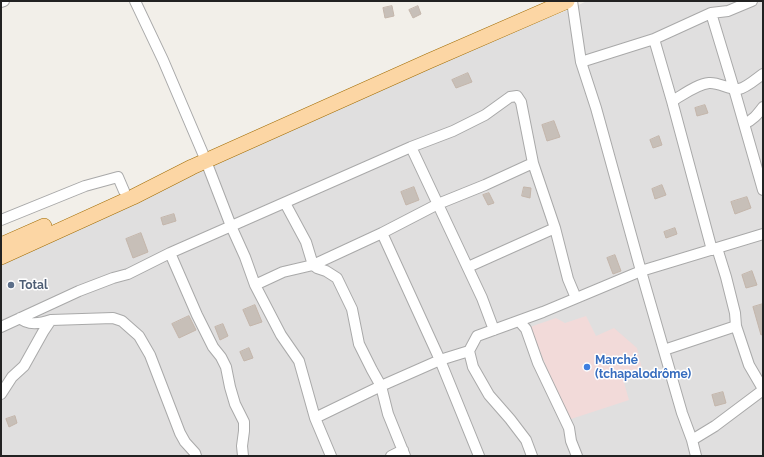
<!DOCTYPE html>
<meta charset="utf-8">
<style>
body{margin:0}
#map{position:relative;width:764px;height:457px;overflow:hidden;background:#f2efe9;font-family:Raleway,sans-serif}
canvas{display:block}
.frame{position:absolute;inset:0;border:2px solid #222;pointer-events:none}
</style>
<div id="map">
<canvas width="764" height="457"></canvas>
<div class="frame"></div>
</div>
<script>
const ctx = document.querySelector('canvas').getContext('2d');
ctx.lineJoin = 'round';
function fill(path, color) {
  ctx.fillStyle = color;
  ctx.fill(path, 'evenodd');
}
function stroke(path, color, width, dash) {
  ctx.strokeStyle = color;
  ctx.lineWidth = width;
  ctx.lineCap = dash ? 'butt' : 'round';
  ctx.setLineDash(dash || []);
  ctx.stroke(path);
}
function drawText(font, color, halo, rows, align = 'center') {
  ctx.font = font + ' Raleway,sans-serif';
  ctx.lineWidth = 3;
  ctx.setLineDash([]);
  ctx.textBaseline = 'middle';
  ctx.strokeStyle = halo;
  ctx.fillStyle = color;
  for (const [text, x, y, turn = 0] of rows) {
    ctx.save();
    ctx.translate(x, y);
    ctx.rotate((+turn || 0) * Math.PI / 180);
    ctx.textAlign = isNaN(turn) ? turn : align;
    if (halo) ctx.strokeText(text, 0, 0);
    ctx.fillText(text, 0, 0);
    ctx.restore();
  }
}
fill(new Path2D(`
 M587 1H763V456H1V264L188 174 431 64 563 12Z`), '#e0dfdf');
fill(new Path2D(`
 M586 316 596 336 614 328 637 348 643 373 623 379 629 400 568 420 530 327 556 318 565 323Z`), '#f2dad9');
const building = new Path2D(`
 M392 6 394 16 385 18 383 8Z
 M418 6 421 14 413 18 409 10Z
 M468 73 472 82 456 88 452 80Z
 M705 105 708 113 697 116 695 108Z
 M554 121 560 137 547 141 542 125Z
 M659 136 662 145 653 148 650 140Z
 M662 185 666 195 655 199 652 189Z
 M414 187 419 200 406 205 401 192Z
 M524 187 531 188 530 198 522 196Z
 M489 193 494 203 488 205 483 195Z
 M747 197 751 208 735 214 731 202Z
 M174 214 176 221 163 225 161 218Z
 M675 228 677 234 666 238 664 232Z
 M141 233 148 252 133 258 126 239Z
 M615 255 621 271 613 274 607 258Z
 M752 271 757 285 746 288 742 275Z
 M763 304V334L761 335 753 307Z
 M255 305 262 322 250 326 243 310Z
 M189 316 196 330 179 338 172 324Z
 M223 324 228 336 220 340 215 327Z
 M249 348 253 358 244 361 240 352Z
 M723 392 726 403 715 406 712 395Z
 M15 416 17 423 9 427 6 419Z`);
fill(building, '#c7bfb8');
stroke(building, '#c4b6ab', 1);
const minor = new Path2D(`
 M135 1 163 60 204 156 231 226 245 257 255 285 281 335 299 361 315 418 331 456
 M572 1 581 62 596 108 641 271 682 413 692 440 696 456
 M1 2 4 1
 M711 13 734 89 763 190
 M654 39 672 101 712 250
 M581 62 654 39 711 13 728 11 752 1
 M672 101C683 95 697 84 709 83 719 82 729 90 739 89 746 88 757 78 763 74
 M744 124C753 120 757 115 763 107
 M411 147 482 298 494 330
 M285 203 306 242 313 265 317 268 326 271 337 278 352 309 359 344 372 370 381 386 388 414 405 456
 M1 220 85 186 118 177 124 191
 M382 233 440 360 479 456
 M717 248 726 277 735 313 736 326 749 365 763 389
 M170 253 197 315 213 347 221 357 226 367 230 387 235 404 244 422V431L242 446 243 456
 M468 267 555 228
 M255 285 283 272 313 265 382 233 438 204 485 185 533 163
 M20 318C28 326 42 323 51 320L113 318 122 321 139 336 150 355 180 433 185 442 195 453 196 456
 M519 321 526 329 538 363 569 428 571 441 577 456
 M1 327 79 291 113 278 128 274 170 253 411 147 453 131 485 115 510 97 517 96 521 102 533 163 555 228 568 279 576 298
 M664 350 736 326
 M469 351 473 367 489 395 510 419 526 440 532 456
 M1 394 12 377 24 366 43 332 51 320
 M315 418 381 386 440 360 469 351 477 336 543 312 641 271 763 234
 M692 440 715 426 763 390
 M391 456 403 450`);
const primary = new Path2D(`
 M1 245 44 226
 M1 257 133 197 192 167 429 61 567 1`);
stroke(minor, '#a9a9a9', 12);
stroke(primary, '#a06b00', 16);
stroke(minor, '#fff', 10);
stroke(primary, '#fcd6a4', 15);
for (const [x, y, r, color] of [
 [11,285,4,"#5c6f8a"],
 [587,367,4,"#3f7fe0"]
]) {
  const dot = new Path2D();
  dot.arc(x, y, r, 0, 2 * Math.PI);
  ctx.fillStyle = color;
  ctx.fill(dot);
  stroke(dot, '#fff', 1.5);
}
drawText('bold 12px', '#4e5e75', '#fff', [
 ["Total",19,285]
], 'left');
drawText('bold 12px', '#366cbe', '#fff', [
 ["Marché",595,360],
 ["(tchapalodrôme)",595,374]
], 'left');
</script>
